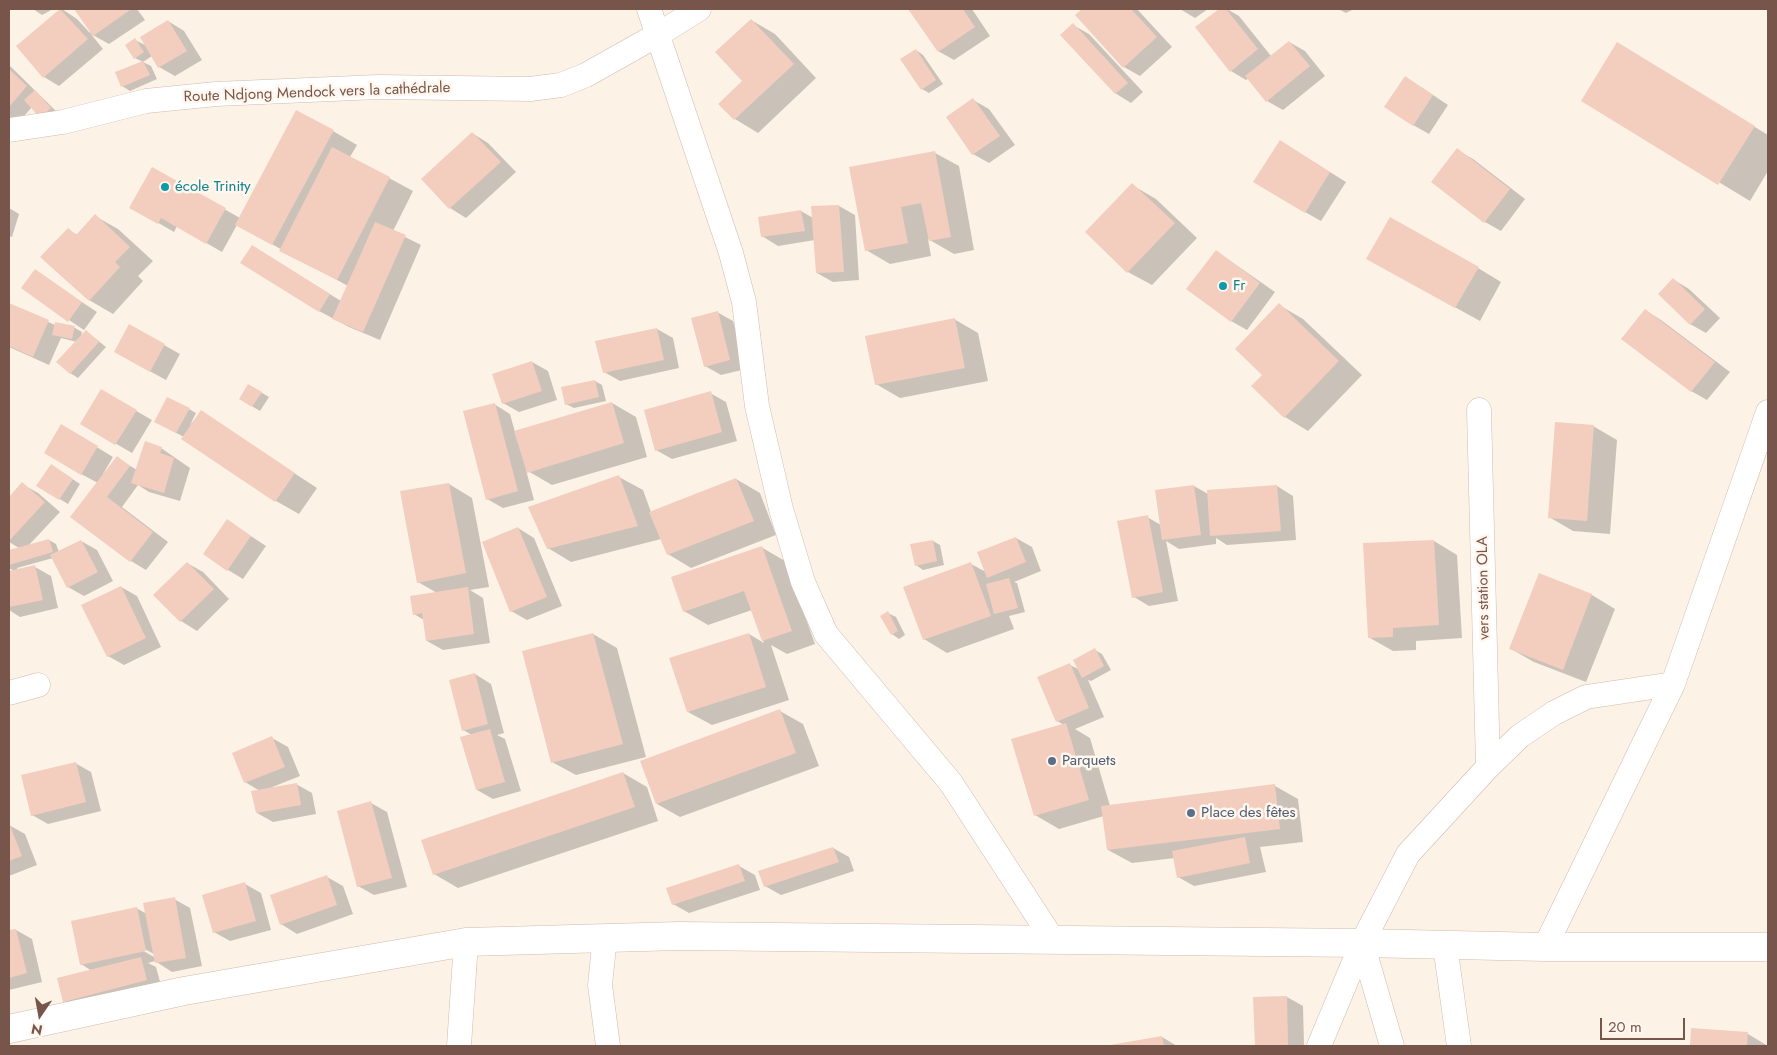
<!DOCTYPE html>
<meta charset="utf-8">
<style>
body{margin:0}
#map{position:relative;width:1777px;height:1055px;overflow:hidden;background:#fdf2e6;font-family:Jost,sans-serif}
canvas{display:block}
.frame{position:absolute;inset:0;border:10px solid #77554a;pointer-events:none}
.north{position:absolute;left:15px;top:990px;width:50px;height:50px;-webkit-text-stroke:4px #fff6ed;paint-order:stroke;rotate:192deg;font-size:14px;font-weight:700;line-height:20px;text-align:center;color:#77554a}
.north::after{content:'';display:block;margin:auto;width:18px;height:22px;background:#77554a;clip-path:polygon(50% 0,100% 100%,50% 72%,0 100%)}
.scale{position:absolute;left:1600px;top:1018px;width:85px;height:22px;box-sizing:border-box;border:2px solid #77554a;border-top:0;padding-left:6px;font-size:15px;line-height:18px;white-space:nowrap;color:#77554a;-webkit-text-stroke:4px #fff6ed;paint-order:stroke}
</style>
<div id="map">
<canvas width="1777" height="1055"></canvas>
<div class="frame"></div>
<div class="north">N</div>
<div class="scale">20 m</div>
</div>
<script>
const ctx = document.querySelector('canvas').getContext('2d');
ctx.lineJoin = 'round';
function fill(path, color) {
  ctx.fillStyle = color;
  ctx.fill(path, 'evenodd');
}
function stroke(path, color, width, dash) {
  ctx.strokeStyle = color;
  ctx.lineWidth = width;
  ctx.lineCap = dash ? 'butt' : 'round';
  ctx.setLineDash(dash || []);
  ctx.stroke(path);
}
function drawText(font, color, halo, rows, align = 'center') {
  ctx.font = font + ' Jost,sans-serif';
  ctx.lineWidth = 5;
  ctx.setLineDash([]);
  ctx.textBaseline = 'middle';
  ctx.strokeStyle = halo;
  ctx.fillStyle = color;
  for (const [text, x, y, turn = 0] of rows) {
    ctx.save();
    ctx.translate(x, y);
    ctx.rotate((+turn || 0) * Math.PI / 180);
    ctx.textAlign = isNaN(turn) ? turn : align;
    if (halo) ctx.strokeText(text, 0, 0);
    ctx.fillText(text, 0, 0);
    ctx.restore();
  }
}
fill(new Path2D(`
 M33 9H53L42 15Z
 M62 9 77 19 90 33 91 32 76 9H137L145 20 109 44 91 34 103 49 59 86 44 77 18 47Z
 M909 9H972L990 36 954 60 938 51Z
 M1084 9H1137L1172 47 1140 76 1124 67 1076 15Z
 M1180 9H1208L1195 18Z
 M1221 9H1227L1239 16 1271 56 1289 42 1305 51 1325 76 1283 110 1267 101 1249 78 1246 80 1231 71 1196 27Z
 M1338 9H1354L1346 13Z
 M751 20 775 34 816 78 758 133 735 119 744 81Z
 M168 21 184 31 202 60 175 76 159 67 152 56 143 62 151 66 157 79 130 91 122 86 143 62 135 58V40L147 46Z
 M1073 25 1089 34 1143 92 1131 103 1115 93Z
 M916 50 923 55 943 84 929 93 922 89Z
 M1648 62 1768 135V171L1750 201 1583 100Z
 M9 65 58 113 48 121 32 107 12 130 9 128Z
 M1421 87 1448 105 1429 134 1413 125Z
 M973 100 989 109 1015 145 989 163 973 154Z
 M333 131 357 145 350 157 413 191 393 231 421 245 380 340 349 327 319 311 268 256 341 301 348 286 237 225 222 252 177 226 174 232 131 207 153 169 240 218Z
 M472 133 488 143 516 172 466 218 450 208 422 179Z
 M1457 150 1473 159 1525 199 1501 231 1485 222Z
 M1296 151 1346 182 1321 221 1305 212Z
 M935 153 959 166 974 250 954 254 928 239 931 256 890 264 866 250Z
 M1132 185 1156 199 1197 238 1152 285 1128 272Z
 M839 206 855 215 859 280 833 282 817 273 815 240 778 246 762 236 759 218 801 211 813 218Z
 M9 208 19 214 12 237 9 236Z
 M95 216 118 229 153 261 138 276 143 281 113 314 89 300 68 229 77 235Z
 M1216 251 1275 292 1247 330 1231 321Z
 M1478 268 1501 282 1480 321 1391 272Z
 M35 271 97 312 84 330 69 320Z
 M1674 280 1689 289 1720 318 1706 333 1690 324Z
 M9 304 55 325 75 328 82 332 81 336 86 331 106 347 78 378 70 373 77 342 61 338 49 365 9 347Z
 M1279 305 1303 319 1362 375 1308 431 1285 417 1263 375Z
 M1645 310 1661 320 1730 372 1707 400 1691 391Z
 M717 312 733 321 746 369 721 375 705 366Z
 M954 319 978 333 988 381 900 398 876 384Z
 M130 326 180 354 166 380 131 361Z
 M657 329 673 338 679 368 620 381 604 372Z
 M532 362 548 371 557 400 519 412 503 403Z
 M595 381 602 385 606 401 574 408 566 404Z
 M249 385 269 397 260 411 240 399Z
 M710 393 726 402 737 441 672 459 656 450Z
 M117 400 152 420 132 453 82 424Z
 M612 403 636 417 647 457 552 485 526 470 534 500 503 508 487 499 494 404 510 414 515 432Z
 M189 409 196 413 190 425 201 412 317 488 299 514 276 501 184 437 163 426Z
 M1593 426 1617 440 1610 534 1573 531 1549 517Z
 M77 435 113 457 103 474 104 475 117 458 137 470 161 448 190 468 180 501 149 492 138 485 122 507 168 542 146 570 131 561 72 517 98 483 81 474Z
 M59 470 80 484 68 504 38 486Z
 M619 477 643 490 651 512 736 479 760 493 776 535 691 568 668 554 661 539 571 562 548 548Z
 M22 484 38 493 60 512 28 546 49 540 56 544 59 552 81 541 97 550 113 581 84 596 68 587 53 558 17 568 18 570 35 567 51 576 58 608 20 617 9 610V572L14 571 9 568V551L19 548 9 542V498Z
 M449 484 472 498 489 587 470 590 483 598 490 643 443 650 427 641 424 620 414 614 437 593 418 582Z
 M1194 486 1208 494 1277 486 1293 496 1296 540 1227 545 1216 538V544L1179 549 1166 541 1178 601 1149 606 1134 597 1147 517 1161 525Z
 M228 521 266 546 243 579 228 570Z
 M518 528 534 538 562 606 527 620 511 611Z
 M1016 538 1032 547 1041 571 1014 582 1017 583 1025 612 1009 616 1014 629 947 653 924 639 971 564 986 572Z
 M933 541 940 545 944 565 923 570 916 565Z
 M1434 541 1457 555 1462 638 1416 641V650L1393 651 1370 638Z
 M761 547 785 561 815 644 787 654 771 645 789 700 712 725 688 712 749 634 764 643 752 610 708 625 684 611Z
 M187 563 203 572 229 599 197 631 181 621 155 595Z
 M1540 575 1592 595 1615 609 1586 682 1534 662 1511 649Z
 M121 587 137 596 161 647 124 665 108 656Z
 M888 613 896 617 905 635 899 639 892 634Z
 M593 634 617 648 646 757 576 775 552 762Z
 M1095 650 1102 654 1111 670 1091 681 1088 680 1104 717 1075 729 1090 738 1110 806 1275 786 1298 799 1303 842 1260 847 1266 872 1194 886 1178 877 1175 858 1132 863 1108 850 1104 816 1059 829 1035 815 1064 725 1057 721 1070 665 1080 670Z
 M475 674 491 684 504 733 497 735 505 739 521 791 493 799 477 790 472 735 463 730Z
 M780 711 803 724 819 766 680 817 657 804Z
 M272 738 288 747 300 776 270 788 296 784 312 793 316 814 273 822 257 813 260 791 245 782Z
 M75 763 91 772 101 811 48 824 32 815Z
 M623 773 647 787 658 821 458 888 434 874Z
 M371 803 387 812 407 887 374 895 358 886Z
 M9 825 25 834 37 865 9 876Z
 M833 848 849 857 854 871 781 895 765 886Z
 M739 866 755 875 760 890 689 913 673 904Z
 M327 877 343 886 353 914 297 934 281 924Z
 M245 884 261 893 271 930 230 941 214 932Z
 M174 899 190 908 202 966 172 972 155 961 148 963 156 967 162 989 80 1010 64 1001 92 971 81 964 136 908 147 914ZM141 947 154 954V957L140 949Z
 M16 930 32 939 42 982 9 990V932Z
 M1287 997 1303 1006 1304 1046H1256L1255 998Z
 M1692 1030 1748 1034 1768 1046H1691Z
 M1162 1037 1177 1046H1111Z`), '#0003');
fill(new Path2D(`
 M60 9 88 39 43 78 16 46Z
 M74 9H129L130 10 93 36Z
 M908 9H963L975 27 938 52Z
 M1082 9H1131L1157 37 1123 68 1075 15Z
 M1219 9H1226L1258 49 1230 72 1195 27Z
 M751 19 794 64 734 120 718 104 742 81 715 52Z
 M168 20 187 51 158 68 140 37Z
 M1073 23 1128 83 1115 94 1060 35Z
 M135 38 144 52 134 59 125 45Z
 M1289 41 1310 66 1266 102 1245 76Z
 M1617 42 1755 126 1718 185 1581 101Z
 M916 49 936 80 921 90 900 59Z
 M143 61 150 75 121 87 115 72Z
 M9 69 27 86 9 107Z
 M1405 76 1433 95 1413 126 1384 107Z
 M35 90 51 108 40 118 24 100Z
 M973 98 1000 136 972 155 946 117Z
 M296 110 334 130 272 245 235 225Z
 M472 132 501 162 449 209 421 179Z
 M1280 140 1330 172 1305 213 1253 182Z
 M332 147 390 177 337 280 279 251Z
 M1457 148 1510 189 1484 223 1431 182Z
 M935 151 951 237 929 241 921 203 901 207 908 243 865 251 849 167Z
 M152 167 226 208 206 244 161 218 158 224 129 208Z
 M1132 183 1175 223 1127 273 1085 232Z
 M839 205 844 272 816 273 811 206Z
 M801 210 805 231 761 237 758 217Z
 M95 214 130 247 115 262 120 267 89 301 40 257 68 228 76 235Z
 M1390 217 1479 267 1455 308 1366 259Z
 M375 222 406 235 363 332 332 319Z
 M252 245 330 294 319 312 240 263Z
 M1216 250 1260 283 1231 322 1186 289Z
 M35 269 82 302 68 322 21 288Z
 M1673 278 1705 309 1690 325 1658 294Z
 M9 303 49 320 33 357 9 346Z
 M1279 303 1339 361 1284 418 1251 386 1262 375 1235 349Z
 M1645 309 1715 362 1691 392 1621 339Z
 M718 311 730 360 704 367 691 318Z
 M955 318 965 368 875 385 865 336Z
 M55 322 75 326 72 339 52 335Z
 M129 324 165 344 150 372 114 352Z
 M657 328 664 360 603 373 595 341Z
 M86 330 99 342 70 374 56 362Z
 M532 361 542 391 502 404 492 374Z
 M595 380 599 397 565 405 561 387Z
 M248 384 262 392 252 407 239 399Z
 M101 389 137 410 115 445 80 424Z
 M711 391 722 432 655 451 644 410Z
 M167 397 190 408 176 433 154 422Z
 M612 402 624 443 527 473 514 431Z
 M495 403 518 491 486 500 463 411Z
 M201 410 295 473 275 502 181 439Z
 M1555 422 1594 425 1587 521 1548 518Z
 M61 424 98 446 81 475 44 453Z
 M145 441 162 447 160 453 174 458 164 493 131 483Z
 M117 456 130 466 107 497 153 532 130 562 70 517Z
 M51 464 73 479 59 500 36 486Z
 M619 475 638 526 547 549 528 507Z
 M736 478 754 521 667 555 649 512Z
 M22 482 45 502 9 541V497Z
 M449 483 466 573 417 583 400 491Z
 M1194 485 1201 535 1162 540 1155 490Z
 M1277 485 1281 531 1210 536 1207 490Z
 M1148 515 1163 592 1132 598 1117 521Z
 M227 519 251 536 227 571 203 554Z
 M518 527 547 597 510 612 482 542Z
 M1016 537 1026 562 987 578 977 552Z
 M49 539 53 552 9 565V550Z
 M81 540 98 572 67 588 50 555Z
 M933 540 937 561 915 566 910 544Z
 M1434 540 1439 625 1393 628V637L1368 638 1363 543Z
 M762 546 792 631 762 641 744 591 683 612 671 577Z
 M187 562 214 589 180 622 153 595Z
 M971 562 991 616 923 640 903 587Z
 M35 565 43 600 9 607V571Z
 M1539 573 1592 594 1563 670 1509 649Z
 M1009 578 1018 608 994 614 986 584Z
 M121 586 146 638 107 657 81 605Z
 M468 587 474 634 426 641 422 613 413 615 410 596Z
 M888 611 898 631 891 635 880 616Z
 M593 633 623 744 551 763 522 651Z
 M749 633 766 687 687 712 669 658Z
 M1095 648 1104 666 1082 678 1073 660Z
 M1070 663 1089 708 1056 722 1037 677Z
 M475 673 488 724 462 731 449 680Z
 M780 709 796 753 656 804 640 761Z
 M1066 723 1089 800 1034 816 1011 739Z
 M490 729 505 782 476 790 460 737Z
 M272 736 285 767 244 783 232 753Z
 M76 762 86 802 31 816 21 775Z
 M623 772 635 807 433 875 421 840Z
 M297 783 301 805 256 813 251 791Z
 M1275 784 1280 829 1107 850 1101 806Z
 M371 801 392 878 357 887 337 811Z
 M9 823 22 856 9 861Z
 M1245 837 1250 863 1177 878 1172 851Z
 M833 847 839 862 764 887 758 871Z
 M739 864 745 881 672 905 666 888Z
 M327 875 337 905 280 925 270 895Z
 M245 882 256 921 213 933 202 895Z
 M175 897 186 958 155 963 143 903Z
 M137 907 146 951 80 965 71 921Z
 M16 929 27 973 9 978V930Z
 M141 957 147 980 63 1002 57 978Z
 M1287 996 1288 1046H1255L1253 997Z
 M1691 1028 1748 1032 1747 1046H1690Z
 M1162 1036 1164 1046H1110V1045Z`), '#f3cdbd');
const minor = new Path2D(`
 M649 9 731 253 744 302 757 406 781 509 803 582 826 634 951 783 1053 940
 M9 130 63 122 146 101 216 94 378 87 530 89 561 85 586 75 659 34 699 9
 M1479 410 1488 767
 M9 693 38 685
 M605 937 600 985 608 1046
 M1362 943 1392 1046
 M1445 945 1459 1046
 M1545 947 1673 684 1768 412
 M459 1046 466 942
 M1319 1046 1362 943 1408 854 1488 767 1520 736 1554 713 1586 697 1673 684`);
const tertiary = new Path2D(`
 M9 1029 184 991 466 942 679 936 1362 943 1545 947H1768`);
stroke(minor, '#d1baae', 25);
stroke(tertiary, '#d1baae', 29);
stroke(minor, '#fff', 24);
stroke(tertiary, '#fff', 28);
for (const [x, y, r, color] of [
 [165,187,5,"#0f9aa8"],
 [1223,286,5,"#0f9aa8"],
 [1052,761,5,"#5c6f8a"],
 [1191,813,5,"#5c6f8a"]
]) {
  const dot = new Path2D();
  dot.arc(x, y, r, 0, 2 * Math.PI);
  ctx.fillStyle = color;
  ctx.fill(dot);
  stroke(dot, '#fff6ed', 2);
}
drawText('15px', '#77554a', '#fff6ed', [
 ["Route Ndjong Mendock vers la cathédrale",317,93,-2],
 ["vers station OLA",1484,588,-91]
]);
drawText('15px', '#0d838f', '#fff6ed', [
 ["école Trinity",175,187],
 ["Fr",1233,286]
], 'left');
drawText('15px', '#4e5e75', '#fff6ed', [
 ["Parquets",1062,761],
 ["Place des fêtes",1201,813]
], 'left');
</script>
